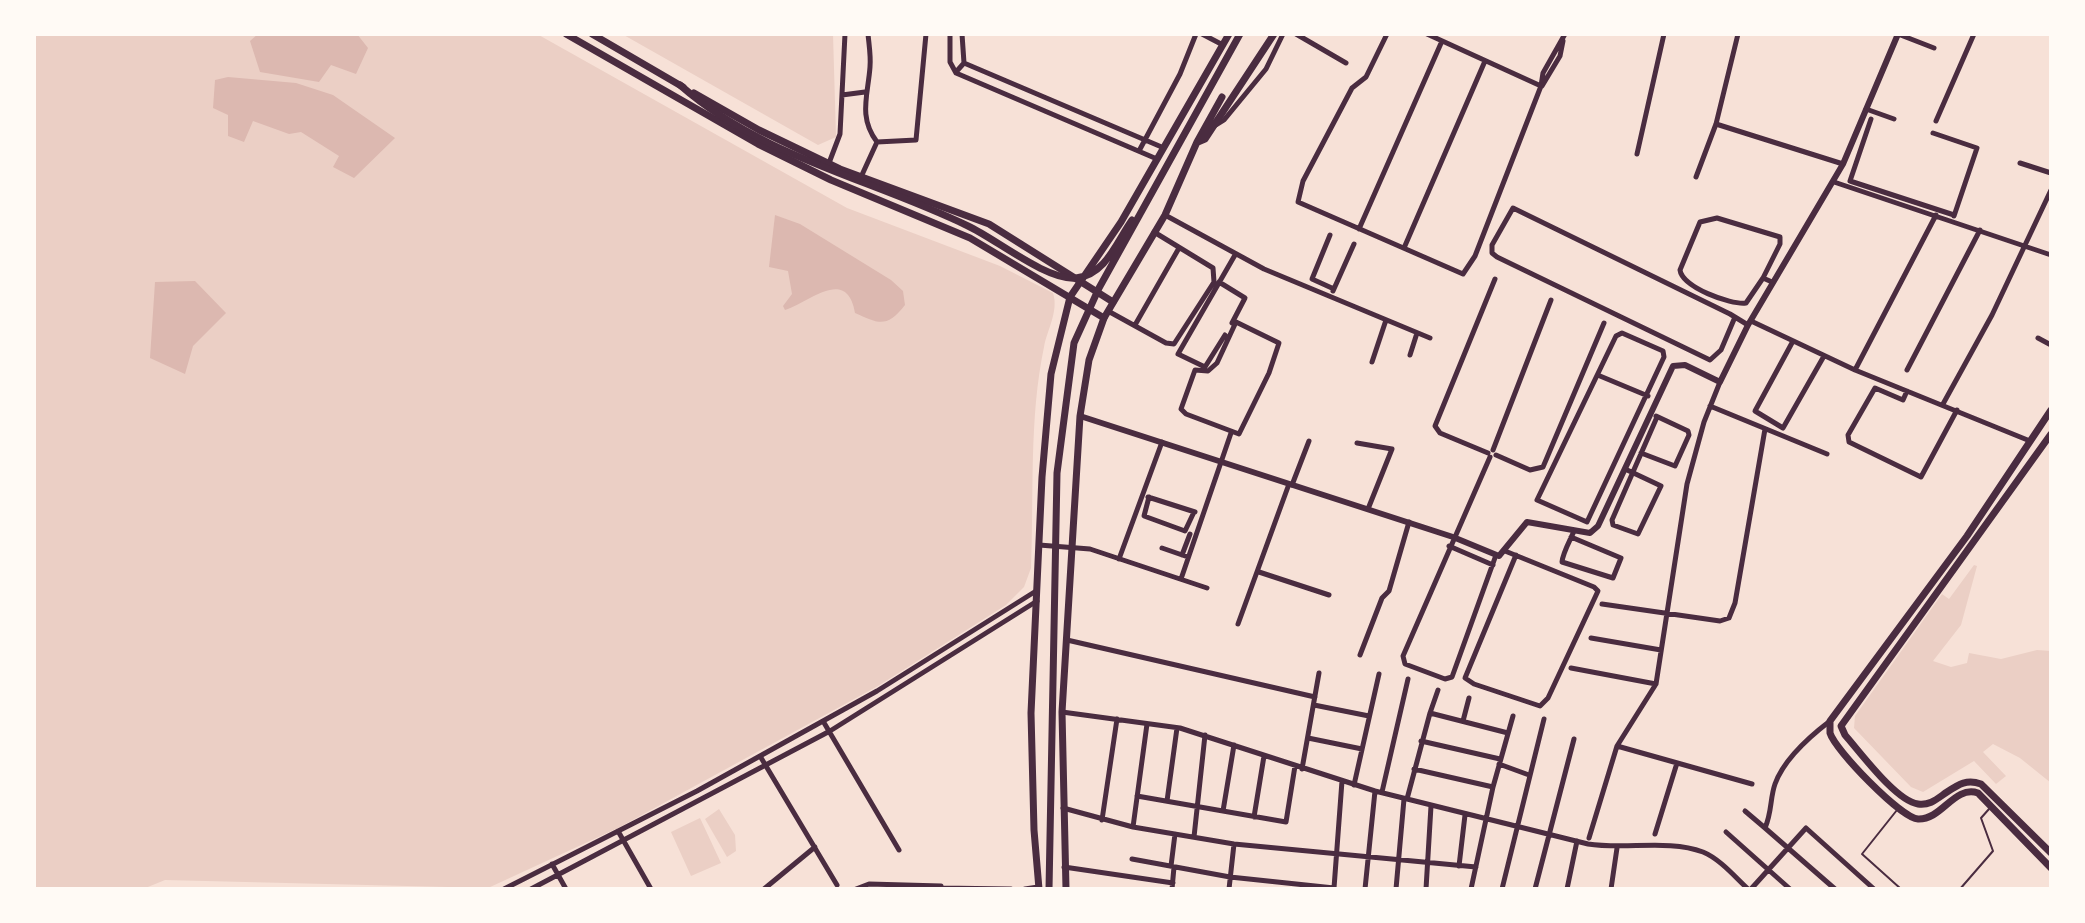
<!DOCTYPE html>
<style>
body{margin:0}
#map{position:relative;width:2085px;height:923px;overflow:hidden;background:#f7e1d7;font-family:Inter,sans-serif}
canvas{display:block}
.frame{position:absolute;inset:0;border:36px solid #fffaf5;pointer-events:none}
</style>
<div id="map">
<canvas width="2085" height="923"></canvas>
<div class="frame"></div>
</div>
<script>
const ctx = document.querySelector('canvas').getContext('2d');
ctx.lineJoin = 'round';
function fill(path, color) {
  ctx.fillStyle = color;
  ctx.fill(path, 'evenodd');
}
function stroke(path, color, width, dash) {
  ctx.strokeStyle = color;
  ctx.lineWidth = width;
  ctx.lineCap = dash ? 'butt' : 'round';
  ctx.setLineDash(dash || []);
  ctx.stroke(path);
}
fill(new Path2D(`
 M34 34H537L847 208 1000 266 1053 293C1059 311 1047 330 1044 347 1029 418 1034 495 1031 568L1024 587 1006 605 878 686 618 828 488 888 165 880 143 889H34Z
 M622 34H833L836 137 818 145Z
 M1974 565 1977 566 1961 625 1933 661 1951 667 1967 663 1969 653 2001 659 2037 650 2051 651V783L2020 758 1993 744 1983 752 2006 776 1996 784 1974 761 1923 792 1911 787 1854 728 1855 716 1942 594 1949 599Z
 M719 809 735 835 736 851 727 857 705 819Z
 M700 818 721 863 691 876 671 832Z`), '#ebcfc5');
fill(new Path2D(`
 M258 34H357L368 48 356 74 331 65 319 82 260 72 250 41Z
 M228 77 296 83 333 95 395 138 354 178 333 167 339 156 301 132 289 134 253 121 244 142 228 136V115L213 108 215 80Z
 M775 215 800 224 891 280 903 291 905 305C887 328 879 324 855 313 847 266 810 302 785 310L783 306 792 294 788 271 769 267Z
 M195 281 226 313 193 346 185 374 150 358 155 282Z`), '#dcb8b0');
stroke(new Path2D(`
 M1897 810 1862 854 1901 889
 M1960 889 1993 851 1981 818 1989 809`), '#4a2c40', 2);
stroke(new Path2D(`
 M868 34C869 45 871 56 870 67 868 95 858 117 877 142
 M950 34V62L956 73 1157 159
 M1202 34 1223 45
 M1296 34 1346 63
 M1387 34 1366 77 1352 88 1303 181 1298 202 1463 274 1475 256 1541 86 1543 73 1565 34
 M1427 34 1541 86
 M1898 34 1934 48
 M964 63 1164 148
 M956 72 964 63 962 34
 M1542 86 1560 56 1563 41
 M842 95 865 92
 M1866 109 1894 119
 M1871 119 1850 181 1954 215
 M1936 121 1974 34
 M1716 124 1843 164
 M1216 125 1224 120 1266 69 1283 34
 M1933 133 1977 148 1954 216
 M877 142 916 140 926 34
 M1139 151 1180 74 1196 34
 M1637 154 1664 34
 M829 163 840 134 845 34
 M2020 163 2051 173
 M861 177 877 142
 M1696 177 1716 124 1738 34
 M1834 182 2051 255
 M1165 215 1264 269 1430 338
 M1359 229 1442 41
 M1330 235 1312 279 1334 289
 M1404 248 1485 61
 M1763 278 1746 303C1730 305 1682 287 1680 270L1700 222 1717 218 1780 237V244L1763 278 1772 282
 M1219 282 1245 298 1232 323
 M1333 291 1354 244
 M1108 311 1166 343 1174 344 1214 282 1213 268 1154 232
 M1735 317 1721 350 1710 360 1497 257 1492 253V245L1513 208 1730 314 1748 325
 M1751 321 1855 370 2030 441
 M1236 322 1279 343 1269 373 1239 434 1186 414 1181 409 1195 370 1208 371 1217 363Z
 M1135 325 1179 248
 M1622 333 1663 351 1664 357 1587 522 1537 500 1616 336Z
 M1225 335 1205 367 1178 354 1235 255
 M2038 338 2051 345
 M1793 341 1755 411 1783 428 1824 356
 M1410 355 1417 333
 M1372 362 1386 320
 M1855 370 1936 215
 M1907 370 1980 230
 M1600 376 1648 396
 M1907 391 1903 400 1875 388 1848 435 1849 442 1921 477 1957 410
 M1943 404 1992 315 2051 190
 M1710 406 1827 454
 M1357 443 1392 449 1368 509
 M1493 450 1551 300
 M1488 453 1440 433 1435 426 1495 279
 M1641 453 1675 466 1689 435 1688 431 1656 416
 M1496 455 1530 470 1543 467 1604 323
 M1490 457 1403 656 1405 664 1445 679 1452 677 1496 555
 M1625 469 1659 485 1661 486 1638 534 1613 525 1612 520 1657 417
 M1292 485 1309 441
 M1148 497 1195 512
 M1149 497 1144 516 1185 531 1194 512
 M1571 537 1621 558 1613 578 1562 562C1563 552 1570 541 1574 531
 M1039 545 1090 549 1207 588
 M1449 546 1493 565
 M1162 548 1188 557
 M1505 551 1594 587 1598 591 1548 698 1540 706 1474 684 1465 678 1516 555
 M1182 555 1190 534
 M1119 559 1162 442
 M1259 572 1329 595
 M1181 579 1231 433
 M1602 604 1720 621 1729 618 1735 603 1765 429
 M1238 624 1289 484
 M1591 638 1661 650
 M1067 640 1315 697
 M1360 655 1382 598 1389 591 1409 522
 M1571 668 1656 684
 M1314 705 1369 716
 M1062 712 1180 728 1375 791 1588 844C1625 850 1668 839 1703 852 1720 859 1735 877 1748 889
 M1430 713 1438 690
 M823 721 899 850
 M1463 721 1469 698
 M1830 721C1809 737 1784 759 1775 784 1770 798 1772 812 1765 828L1835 889
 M1308 738 1362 749
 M1421 741 1500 759
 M1617 746 1752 784
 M760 756 837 885
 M1499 764 1529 775
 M1302 769 1319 673
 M1414 769 1493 787
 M1354 785 1379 674
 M1382 792 1408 679
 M1137 796 1286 822 1295 766
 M1407 799 1430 713 1508 733
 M1167 801 1177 728
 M1063 808 1133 827 1234 844 1476 867
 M1223 811 1234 745
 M1745 811 1765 828
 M1254 817 1264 756
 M1102 820 1117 719
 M1133 827 1147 724
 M618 831 651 889
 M1726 832 1790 889
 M1655 834 1677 763
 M1194 837 1205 735
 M1589 838 1617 746 1656 684 1687 484 1704 422 1720 382
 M1132 859 1230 877 1334 888
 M552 864 566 889
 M1171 866 1175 834
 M1459 866 1465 815
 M1064 867 1173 883
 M941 888 1011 889
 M1334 888 1342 781
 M504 889 697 791 877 691 1036 591
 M531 889 830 731 1037 601
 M764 889 815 847
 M856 889 869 884 941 886
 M1025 889 1038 887
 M1172 889 1174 867
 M1229 889 1234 844
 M1365 889 1375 791
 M1396 889 1404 799
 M1426 889 1431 806
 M1471 889 1493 787 1513 716
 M1502 889 1544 719
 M1535 889 1574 739
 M1567 889 1577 841
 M1611 889 1617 848
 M1751 889 1806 828 1874 889`), '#4a2c40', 5);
stroke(new Path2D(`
 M1080 416 1453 537 1499 556 1527 522 1590 533 1598 526 1673 366 1685 365 1720 382 1748 325 1843 164 1898 34`), '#4a2c40', 6);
stroke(new Path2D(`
 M566 34 758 144 831 180 970 238 1104 318
 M592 34 683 87
 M694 93 759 130 840 169 989 224 1113 302
 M2051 410 1967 536 1830 721C1830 722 1830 731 1830 733 1835 750 1901 818 1918 819 1942 820 1954 785 1978 793L2051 868
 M2051 434 1841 726 1845 735C1860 752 1896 801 1918 804 1930 806 1938 798 1947 792 1959 784 1967 779 1981 784L2051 853`), '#4a2c40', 7);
stroke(new Path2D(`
 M680 85C763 158 872 179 968 226 996 239 1047 281 1076 278 1106 275 1117 241 1132 220
 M1198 142 1205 139 1274 34
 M1039 889 1034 830 1031 713 1042 477 1051 374 1070 297 1121 222 1229 34
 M1049 889 1057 473 1074 343 1099 288 1240 34
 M1066 889 1062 712 1080 416 1089 360 1104 318 1165 215 1197 142 1222 97`), '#4a2c40', 7);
</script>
